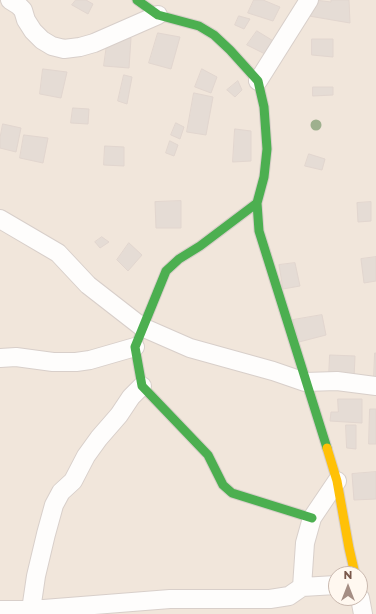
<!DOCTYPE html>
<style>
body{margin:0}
#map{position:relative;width:376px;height:614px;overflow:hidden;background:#f8f3ee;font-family:Montserrat,sans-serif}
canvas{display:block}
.north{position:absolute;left:328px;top:566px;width:40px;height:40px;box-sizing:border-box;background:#fff8f0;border:1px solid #c9b8ae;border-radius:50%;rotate:0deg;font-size:11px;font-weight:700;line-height:16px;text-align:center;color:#79584b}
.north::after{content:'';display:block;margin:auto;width:14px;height:18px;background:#a58e84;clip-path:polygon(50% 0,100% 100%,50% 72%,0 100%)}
</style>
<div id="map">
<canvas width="376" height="614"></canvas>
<div class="north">N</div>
</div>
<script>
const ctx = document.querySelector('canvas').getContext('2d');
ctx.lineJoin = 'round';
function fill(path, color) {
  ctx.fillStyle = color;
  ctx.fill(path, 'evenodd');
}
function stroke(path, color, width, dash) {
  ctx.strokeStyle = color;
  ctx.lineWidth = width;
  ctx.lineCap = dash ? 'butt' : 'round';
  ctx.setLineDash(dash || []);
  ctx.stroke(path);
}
fill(new Path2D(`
 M0 0H376V614H0ZM336 574H360V598H336Z`), '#f1e6db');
const building = new Path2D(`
 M76 0H86L93 4 88 14 72 5Z
 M254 0H263L280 7 273 21 248 13Z
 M315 0 331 2V0H349L350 23 309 16Z
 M239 16 250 19 244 29 235 25Z
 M257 31 275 42 267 55 247 45Z
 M158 33 180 37 171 69 149 63Z
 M108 37 131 38 129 68 104 66Z
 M312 39H333V57L312 55Z
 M43 69 67 72 61 98 40 94Z
 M202 69 217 77 211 93 195 87Z
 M124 75 132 77 127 104 118 101Z
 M238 81 242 90 235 97 227 90Z
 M313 87H333V95L313 96Z
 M194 93 213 97 206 135 187 132Z
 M73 108 89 109 88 124 71 123Z
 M176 123 184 127 180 139 171 135Z
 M3 124 21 128 16 152 0 148V138Z
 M235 129 251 131V161L233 162Z
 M24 135 48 138 43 163 20 158Z
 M170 141 178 145 174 156 166 153Z
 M105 146 124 147V166L104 165Z
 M309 154 325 159 322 170 305 166Z
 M181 201V228H156L155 202Z
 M371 202V221L358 222 357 203Z
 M102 237 109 242 100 248 95 242Z
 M129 243 142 255 128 271 117 260Z
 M376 257V281L364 283 361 259Z
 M295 263 300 286 283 289 279 265Z
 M322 315 326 335 299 342 293 320Z
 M375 353H376V379H374Z
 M330 355 355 356 354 379 329 378Z
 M338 399H362V423L330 421 331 412H338Z
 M370 409H376V444H369Z
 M346 425H356V449L347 448Z
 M376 472V499L354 500 352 474Z`);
fill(building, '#e5dcd5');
stroke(building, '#e2d6cf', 1);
const street = new Path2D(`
 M10 0 18 5 23 10 26 20 33 31 42 40 52 46 64 49 80 47 94 43 158 15
 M258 81 309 0
 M0 219 58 253 88 285 142 327 190 348 273 371 305 382 337 381 376 386
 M0 358 16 357 53 362H76L90 360 135 347
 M302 587 305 543 312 518 337 481
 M360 598 363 614
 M0 610H31L170 599H270L289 596 302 587 336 585
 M31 610 36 576 46 534 54 505 61 492 73 481 86 456 99 438 119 415 131 397 142 386`);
const fast = new Path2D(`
 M137 0 158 15 199 26 214 35 230 50 258 81 264 107 267 149 264 177 257 203 259 231 327 448
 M257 203 200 246 179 259 166 271 135 347 142 386 208 455 223 485 232 493 312 518`);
const slow = new Path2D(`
 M327 448 337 481 349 548 355 574`);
stroke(street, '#d8cfca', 20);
stroke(fast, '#d8cfc9', 11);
stroke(slow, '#d8cfc9', 11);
stroke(street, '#fefdfc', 18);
stroke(fast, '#4caf50', 9);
stroke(slow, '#ffc107', 9);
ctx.fillStyle = '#9eb08e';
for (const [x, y] of [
 [316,125]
]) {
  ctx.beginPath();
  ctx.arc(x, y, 5.5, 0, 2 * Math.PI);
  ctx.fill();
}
</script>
